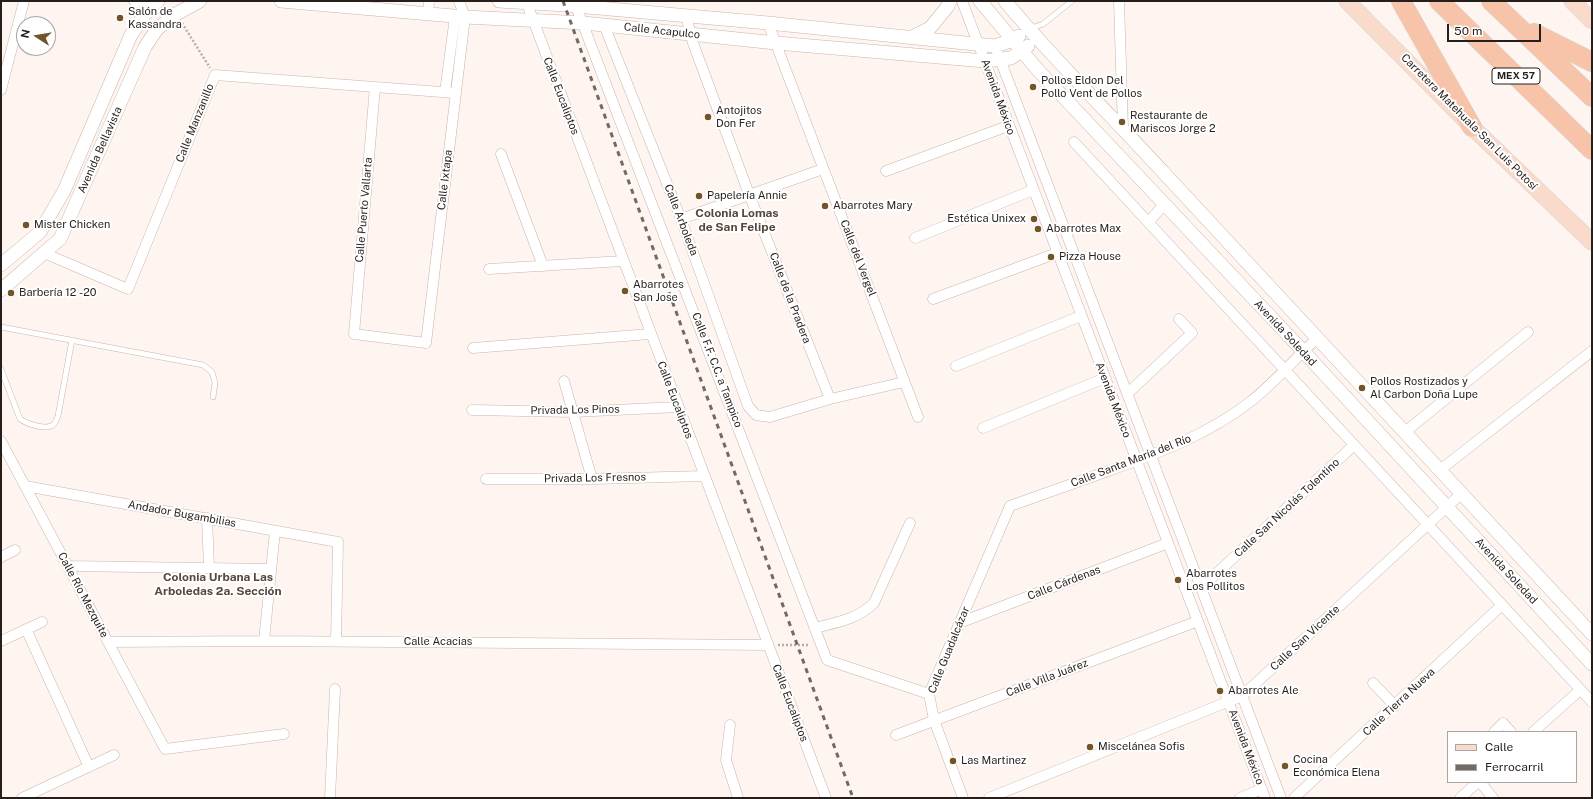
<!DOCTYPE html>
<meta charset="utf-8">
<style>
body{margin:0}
#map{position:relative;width:1593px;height:799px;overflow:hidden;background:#fef5f0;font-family:"Public Sans",sans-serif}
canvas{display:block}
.frame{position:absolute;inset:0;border:2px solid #261e1a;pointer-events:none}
.legend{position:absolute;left:1447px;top:731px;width:130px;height:52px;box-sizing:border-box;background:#fff;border:1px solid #a8a5a3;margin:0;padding:5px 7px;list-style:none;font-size:12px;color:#261e1a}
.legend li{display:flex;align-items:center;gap:8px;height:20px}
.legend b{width:20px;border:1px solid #a8a5a3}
.north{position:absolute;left:16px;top:16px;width:40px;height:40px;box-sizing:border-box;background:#fff;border:1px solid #a8a5a3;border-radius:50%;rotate:282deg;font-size:11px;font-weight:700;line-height:16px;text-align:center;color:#261e1a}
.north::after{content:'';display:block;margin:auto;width:14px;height:18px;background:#735429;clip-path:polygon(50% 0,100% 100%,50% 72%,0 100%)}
.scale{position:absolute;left:1447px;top:24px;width:94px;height:18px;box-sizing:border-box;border:2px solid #261e1a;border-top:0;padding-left:5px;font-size:12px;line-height:14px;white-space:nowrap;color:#261e1a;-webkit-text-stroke:3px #fff;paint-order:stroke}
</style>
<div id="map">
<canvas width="1593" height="799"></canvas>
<div class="frame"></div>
<ul class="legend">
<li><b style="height:5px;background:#fadbcb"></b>Calle</li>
<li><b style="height:5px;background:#726a66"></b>Ferrocarril</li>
</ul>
<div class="north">N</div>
<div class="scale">50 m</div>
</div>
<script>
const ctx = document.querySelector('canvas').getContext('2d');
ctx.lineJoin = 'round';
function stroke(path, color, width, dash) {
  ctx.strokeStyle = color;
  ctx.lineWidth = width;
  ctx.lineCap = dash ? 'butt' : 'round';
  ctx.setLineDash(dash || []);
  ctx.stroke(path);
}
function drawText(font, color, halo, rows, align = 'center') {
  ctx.font = font + ' "Public Sans",sans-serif';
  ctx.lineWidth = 4;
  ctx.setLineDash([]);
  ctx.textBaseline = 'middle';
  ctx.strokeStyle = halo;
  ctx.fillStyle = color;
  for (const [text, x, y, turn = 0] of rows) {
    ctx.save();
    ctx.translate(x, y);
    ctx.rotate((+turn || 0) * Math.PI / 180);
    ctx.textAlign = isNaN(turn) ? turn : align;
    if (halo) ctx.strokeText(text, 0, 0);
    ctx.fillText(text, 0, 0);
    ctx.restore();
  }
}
const service = new Path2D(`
 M1029 29 1043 24 1072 1
 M1 327 203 365 212 372 215 383 213 397
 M1 369 20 419C27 424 47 431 54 424 56 422 57 418 58 416L72 340`);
const minor = new Path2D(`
 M134 1 150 7
 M526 1 826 798
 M574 1 827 660 929 694
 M962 1 1265 798
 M1119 1 1123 129
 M428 14 429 1
 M686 16 693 43 749 194 830 399
 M768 23 918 417
 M604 25 681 219 748 406 756 415 770 417 830 399 904 382
 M995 46 1281 798
 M375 87 354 334 426 343 465 17 459 1
 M1 90 24 1
 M445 92 455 17
 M1074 142 1592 702
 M501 154 543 266
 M886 171 1008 126
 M681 219 823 169
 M1149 222 1164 204
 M915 238 1033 190
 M44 253 128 289 215 75 455 93
 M489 269 623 261
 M933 299 1057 253
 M473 348 650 334
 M956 366 1081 316
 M564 381 592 479
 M1127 394 1192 333 1179 319
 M472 410 573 412 678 407
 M983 428 1105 378
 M1405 432 1528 332
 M1 441 165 749 284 734
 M1440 470 1592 351
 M486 479H592L704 476
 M25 486 338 542 336 641
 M207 518 209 567
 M1 557 15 550
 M68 566 271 569
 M1201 588 1354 445
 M959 623 1168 543
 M815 628C838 622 856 620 874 603L910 523
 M26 629 89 767
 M1 641 42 622
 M264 641 275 531
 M108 642 264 641 768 645
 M1373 683 1395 706
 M730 725 726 760 738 798
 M1494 732 1503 723 1511 732
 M1533 732 1580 690
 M896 735 1198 621
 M1480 782 1493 798
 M22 798 114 755
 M330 798 335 689
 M963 798 934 720 929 694 1010 506C1044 494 1078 482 1111 470 1161 452 1207 435 1250 402 1274 383 1294 360 1316 339
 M989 798 1242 696 1462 493
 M1240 798 1262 789
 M1294 798 1502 605
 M1460 798 1478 782`);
const tertiary = new Path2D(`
 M281 1 465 17 584 23 776 43 985 61 1011 58 1028 46
 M499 1 565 5 768 23 995 46 1013 40 1019 36
 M980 1 1037 69 1303 351 1592 664
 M1005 1C1055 61 1111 115 1164 173 1306 327 1450 480 1592 634
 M912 37 930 28 948 6 950 1
 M1 265 40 232 64 191 131 35 150 7 158 1
 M1 290 60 239 145 47 157 29 176 14 200 1`);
const primary = new Path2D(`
 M1347 1 1472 127 1592 242
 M1572 1 1592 21`);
const motorway = new Path2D(`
 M1401 1 1472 127
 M1439 1 1592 150
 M1491 1 1592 97
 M1534 33 1592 62`);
stroke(service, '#c9b5a9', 6);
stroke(minor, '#c9b5a9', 11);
stroke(tertiary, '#c9b5a9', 14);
stroke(primary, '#d4d2d1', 17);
stroke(motorway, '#d4d2d1', 20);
stroke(new Path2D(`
 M182 23 210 68
 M778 645H809`), '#b7afaa', 2.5, [2, 2]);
stroke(service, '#fff', 5);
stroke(minor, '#fff', 10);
stroke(tertiary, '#fff', 13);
stroke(primary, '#fadbcb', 16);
stroke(motorway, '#f7c3a9', 19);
stroke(new Path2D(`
 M563 1 853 798`), '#726a66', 3, [5, 5]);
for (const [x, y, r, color] of [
 [120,18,4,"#735429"],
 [1033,87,4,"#735429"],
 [708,117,4,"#735429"],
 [1122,122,4,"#735429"],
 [699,196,4,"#735429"],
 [825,206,4,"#735429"],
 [1034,219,4,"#735429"],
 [26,225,4,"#735429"],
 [1038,229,4,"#735429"],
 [1051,257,4,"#735429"],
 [625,291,4,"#735429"],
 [11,293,4,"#735429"],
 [1362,388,4,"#735429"],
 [1178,580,4,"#735429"],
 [1220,691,4,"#735429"],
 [1090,747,4,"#735429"],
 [953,761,4,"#735429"],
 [1285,766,4,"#735429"]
]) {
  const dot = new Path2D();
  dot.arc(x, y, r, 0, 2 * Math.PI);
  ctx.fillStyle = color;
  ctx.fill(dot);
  stroke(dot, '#fff', 1.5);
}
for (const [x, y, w] of [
 [1516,76,48]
]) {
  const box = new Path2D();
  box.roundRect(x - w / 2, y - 8, w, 16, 3);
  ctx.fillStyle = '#fff';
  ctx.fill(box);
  stroke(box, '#261e1a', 1);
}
drawText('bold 10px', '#261e1a', null, [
 ["MEX 57",1516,76]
]);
drawText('11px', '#261e1a', '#fff', [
 ["Salón de",128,12],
 ["Kassandra",128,25],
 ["Pollos Eldon Del",1041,81],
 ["Pollo Vent de Pollos",1041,94],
 ["Antojitos",716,111],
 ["Don Fer",716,124],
 ["Restaurante de",1130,116],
 ["Mariscos Jorge 2",1130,129],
 ["Papelería Annie",707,196],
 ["Abarrotes Mary",833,206],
 ["Estética Unixex",1026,219,"right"],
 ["Mister Chicken",34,225],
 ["Abarrotes Max",1046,229],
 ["Pizza House",1059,257],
 ["Abarrotes",633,285],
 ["San Jose",633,298],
 ["Barbería 12 -20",19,293],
 ["Pollos Rostizados y",1370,382],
 ["Al Carbon Doña Lupe",1370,395],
 ["Abarrotes",1186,574],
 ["Los Pollitos",1186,587],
 ["Abarrotes Ale",1228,691],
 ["Miscelánea Sofis",1098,747],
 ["Cocina",1293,760],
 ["Económica Elena",1293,773],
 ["Las Martinez",961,761]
], 'left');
drawText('11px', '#261e1a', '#fff', [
 ["Calle Acapulco",662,31,6],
 ["Calle Eucaliptos",561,96,69],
 ["Avenida México",998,97,70],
 ["Carretera Matehuala-San Luis Potosí",1469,122,45],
 ["Calle Manzanillo",195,123,-68],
 ["Avenida Bellavista",100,150,-66],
 ["Calle Ixtapa",445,180,-83],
 ["Calle Puerto Vallarta",364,210,-85],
 ["Calle Arboleda",681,220,69],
 ["Calle del Vergel",858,258,69],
 ["Calle de la Pradera",790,298,69],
 ["Avenida Soledad",1285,333,47],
 ["Calle F.F. C.C. a Tampico",717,370,69],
 ["Calle Eucaliptos",675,400,69],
 ["Avenida México",1113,400,69],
 ["Privada Los Pinos",575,410,-1],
 ["Calle Santa María del Río",1131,461,-21],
 ["Privada Los Fresnos",595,478,-1],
 ["Calle San Nicolás Tolentino",1287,508,-43],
 ["Andador Bugambilias",182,514,10],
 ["Avenida Soledad",1506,571,47],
 ["Calle Cárdenas",1064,583,-21],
 ["Calle Río Mezquite",83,595,62],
 ["Calle San Vicente",1305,638,-43],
 ["Calle Acacias",438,642],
 ["Calle Guadalcázar",949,650,-68],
 ["Calle Villa Juárez",1047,678,-21],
 ["Calle Tierra Nueva",1399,702,-43],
 ["Calle Eucaliptos",790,703,69],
 ["Avenida México",1246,747,69]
]);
drawText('bold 12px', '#57463c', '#fff', [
 ["Colonia Lomas",737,213],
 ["de San Felipe",737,227],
 ["Colonia Urbana Las",218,577],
 ["Arboledas 2a. Sección",218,591]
]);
</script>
